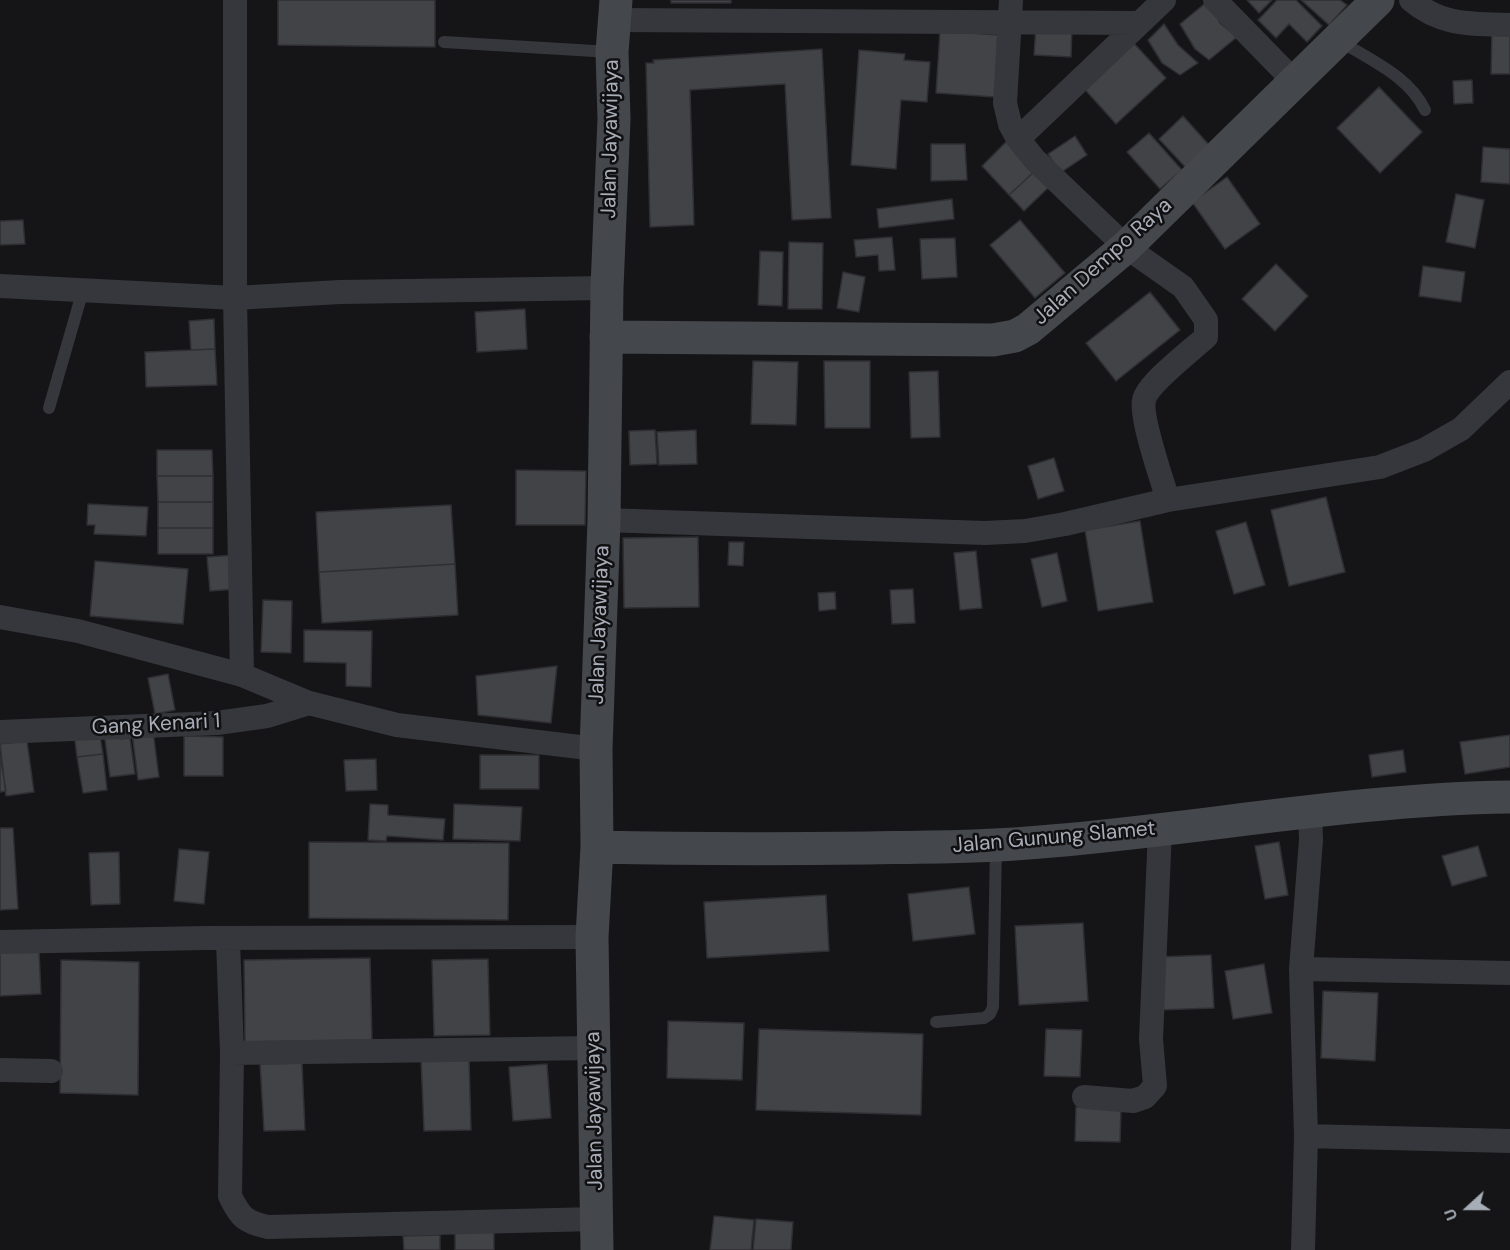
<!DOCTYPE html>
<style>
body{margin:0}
#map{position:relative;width:1510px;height:1250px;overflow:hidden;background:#151517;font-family:"DM Sans",sans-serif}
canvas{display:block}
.north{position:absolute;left:1438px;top:1178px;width:60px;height:60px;-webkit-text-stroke:4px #101012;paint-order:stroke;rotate:249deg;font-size:16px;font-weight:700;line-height:24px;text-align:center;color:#a7adb7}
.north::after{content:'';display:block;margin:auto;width:21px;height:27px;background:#a7adb7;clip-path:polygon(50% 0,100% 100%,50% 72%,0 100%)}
</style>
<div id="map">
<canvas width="1510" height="1250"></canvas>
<div class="north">U</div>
</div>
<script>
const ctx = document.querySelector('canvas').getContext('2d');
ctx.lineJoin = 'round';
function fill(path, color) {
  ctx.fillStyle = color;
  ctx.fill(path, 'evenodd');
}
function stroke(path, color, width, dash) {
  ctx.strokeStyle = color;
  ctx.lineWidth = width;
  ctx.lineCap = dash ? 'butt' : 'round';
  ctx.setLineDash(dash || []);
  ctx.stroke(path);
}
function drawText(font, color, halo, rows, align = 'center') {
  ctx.font = font + ' "DM Sans",sans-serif';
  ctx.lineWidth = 5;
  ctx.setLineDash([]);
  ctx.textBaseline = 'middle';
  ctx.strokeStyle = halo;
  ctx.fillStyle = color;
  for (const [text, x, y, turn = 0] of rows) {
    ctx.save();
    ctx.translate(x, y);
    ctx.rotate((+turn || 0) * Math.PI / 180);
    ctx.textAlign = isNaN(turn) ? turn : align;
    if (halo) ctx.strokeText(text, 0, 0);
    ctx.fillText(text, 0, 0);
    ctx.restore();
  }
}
const building = new Path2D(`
 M278 0H435V47L278 45Z
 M671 0H731V3H671Z
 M1247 0H1272L1259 13Z
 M1277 0H1296L1322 26 1307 42 1289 24 1276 38 1258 20Z
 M1301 0H1340L1347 5 1329 25Z
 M1208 1 1220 23 1237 37 1209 60 1195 49 1180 24Z
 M1164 24 1178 45 1198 63 1180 75 1162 63 1148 40Z
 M1036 25 1072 27 1071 57 1034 55Z
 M1492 29 1510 30V74H1491Z
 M940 31 999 35 995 97 936 93Z
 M1129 38 1166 78 1116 124 1079 83Z
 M822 49 831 218 792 220 785 84 690 90 694 225 650 227 646 63H654L653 60Z
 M859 50 905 54 904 60 930 62 927 102 901 100 896 169 851 165Z
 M1472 80 1473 103 1454 104 1453 81Z
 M1379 87 1422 132 1380 173 1337 128Z
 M1183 116 1210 146 1186 168 1159 139Z
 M1149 133 1182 170 1160 189 1127 152Z
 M1075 136 1087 155 1060 173 1048 154Z
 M1007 141 1035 171 1009 195 982 166Z
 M931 144H965L967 180 931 181Z
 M1483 147 1510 149V184L1481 182Z
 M1035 171 1050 186 1024 211 1009 195Z
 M1227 177 1260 224 1225 249 1192 202Z
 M1456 194 1484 200 1475 248 1446 242Z
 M952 199 954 219 879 228 877 209Z
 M23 220 25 244 0 245V221Z
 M1020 220 1065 273 1035 298 990 245Z
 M892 237 895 270 879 271 878 255 856 257 854 240Z
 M955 238 957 277 922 279 920 239Z
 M789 242 823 243 822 309H788Z
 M760 251 783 252 782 306 758 305Z
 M1276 264 1308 296 1275 331 1242 299Z
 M1423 266 1465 272 1461 302 1419 296Z
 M843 272 865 277 859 312 837 308Z
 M1150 292 1180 330 1116 381 1086 343Z
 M525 309 527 349 477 352 475 312Z
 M214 319 215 349 191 350 189 321Z
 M215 349 217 385 146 387 145 352Z
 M753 361 798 362 796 425 751 424Z
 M824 361H870V428H825Z
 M938 371 940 437 911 438 909 372Z
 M655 430 657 464 630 465 629 431Z
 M696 430 697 464 659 465 657 432Z
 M157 450H212L213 476H157Z
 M1054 458 1064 491 1038 499 1028 466Z
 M516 470 586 471 585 525H516Z
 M157 476H213V502H158Z
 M1326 497 1345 572 1289 586 1271 510Z
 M158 502H213V528H158Z
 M88 504 148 507 146 536 94 534 95 525H87Z
 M451 505 455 564 319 572 316 512Z
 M1140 521 1153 602 1098 611 1085 530Z
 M1246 522 1265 585 1234 594 1216 531Z
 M158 528H213V554H158Z
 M698 537 699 607 624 608 623 538Z
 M729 542H744L743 566 728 565Z
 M976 551 982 608 960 610 954 553Z
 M1057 553 1067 601 1042 607 1031 559Z
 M235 555 237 589 210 591 207 557Z
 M95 561 188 569 183 624 90 616Z
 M455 564 458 615 322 623 319 572Z
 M913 589 915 623 892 624 890 590Z
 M835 592 836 609 819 611 818 593Z
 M263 600 292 601 291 653 261 652Z
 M304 630 372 631 371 687 346 686V663L304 662Z
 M557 666 551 723 478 715 476 676Z
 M168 674 175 710 155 714 148 678Z
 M99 730 103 754 77 757 74 733Z
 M120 730 121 739 130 738 135 774 110 777 104 732Z
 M153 731 159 777 138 780 132 733Z
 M1510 735V767L1465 774 1460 742Z
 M184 736 223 737V776H184Z
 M27 741 34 792 6 796 0 744Z
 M1403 750 1406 772 1372 777 1369 755Z
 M103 754 107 790 83 793 77 757Z
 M0 755 6 791 0 792Z
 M480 755H539V789H480Z
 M376 759 377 790 346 791 344 760Z
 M370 804 388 805V815L445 819 443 840 387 836 386 841 368 840Z
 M454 804 522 807 520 841 453 839Z
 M0 828H13L18 909 0 910Z
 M309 842 509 843 508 920 309 918Z
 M1279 842 1288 895 1265 899 1255 846Z
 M1478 846 1487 876 1452 886 1442 856Z
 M179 849 209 852 204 904 174 901Z
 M119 852 120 904 91 905 89 853Z
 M969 887 975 934 913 941 908 894Z
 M826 895 829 951 707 958 704 902Z
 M1083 923 1088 1001 1019 1005 1015 926Z
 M39 951 41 994 0 996V952Z
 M1211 955 1214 1008 1159 1010 1156 957Z
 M370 958 372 1040 245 1042 244 960Z
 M488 959 490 1035 434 1036 432 960Z
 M61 960 139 962 138 1095 60 1093Z
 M1264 964 1272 1013 1233 1019 1225 971Z
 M1323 991 1378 993 1375 1061 1321 1058Z
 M668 1021 744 1023 742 1080 667 1078Z
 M759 1029 923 1034 921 1115 756 1110Z
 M1046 1029 1082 1030 1080 1077 1044 1076Z
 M469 1058 471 1130 424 1131 421 1060Z
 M302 1063 305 1130 264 1131 260 1064Z
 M547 1064 551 1118 513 1121 509 1067Z
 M1076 1107 1121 1109 1120 1142 1075 1141Z
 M714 1216 754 1220 751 1250H710Z
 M756 1219 793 1222 791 1250H753Z
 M494 1231V1250H455V1232Z
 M440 1235V1250H404L403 1236Z`);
fill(building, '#414347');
stroke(building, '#2f2f33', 1.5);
stroke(new Path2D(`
 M1340 41C1370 60 1409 76 1425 110
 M444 42 611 52
 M49 408 83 290
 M936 1022 984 1018 990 1014 993 1007 996 845`), '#36373c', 12);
stroke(new Path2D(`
 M1011 0 1005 103 1010 124 1018 139 1035 160 1126 247 1183 287 1206 320V337C1192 350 1147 384 1144 400 1140 417 1162 480 1168 500
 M1215 0 1295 82
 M1411 0C1441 26 1473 24 1510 25
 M616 20 1140 23
 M1018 139 1164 0
 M0 286 235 298V0
 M604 520 985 533 1025 531 1065 524 1168 500 1380 467 1424 450 1461 429 1510 382
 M0 617 78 631 242 675 309 703 397 725 596 749
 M242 675 235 298 340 292 607 288
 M0 732 217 723 267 716 309 703
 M228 940 232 1053 230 1196C240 1217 245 1222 268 1227L596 1219
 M0 942 206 938 592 937
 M1301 969 1510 973
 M232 1053 594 1048
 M0 1070 51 1071
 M1084 1097 1133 1101 1145 1097 1155 1086 1151 1039 1160 830
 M1306 1136 1510 1141
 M1303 1250 1306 1136 1301 969 1311 840 1310 810`), '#36373c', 24);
stroke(new Path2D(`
 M606 337 993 340 1015 336 1028 329 1126 247 1378 0
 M597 847C687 849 778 849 868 848 930 847 991 847 1052 841 1205 828 1356 799 1510 797
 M597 1250 592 937 597 847 596 749 604 520 607 288 614 119 612 52 616 0`), '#44474c', 33);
drawText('21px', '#a7adb7', '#101012', [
 ["Jalan Jayawijaya",611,139,-89],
 ["Jalan Dempo Raya",1103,262,-42],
 ["Jalan Jayawijaya",600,625,-88],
 ["Gang Kenari 1",156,725,-3],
 ["Jalan Gunung Slamet",1054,838,-5],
 ["Jalan Jayawijaya",595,1111,-91]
]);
</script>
